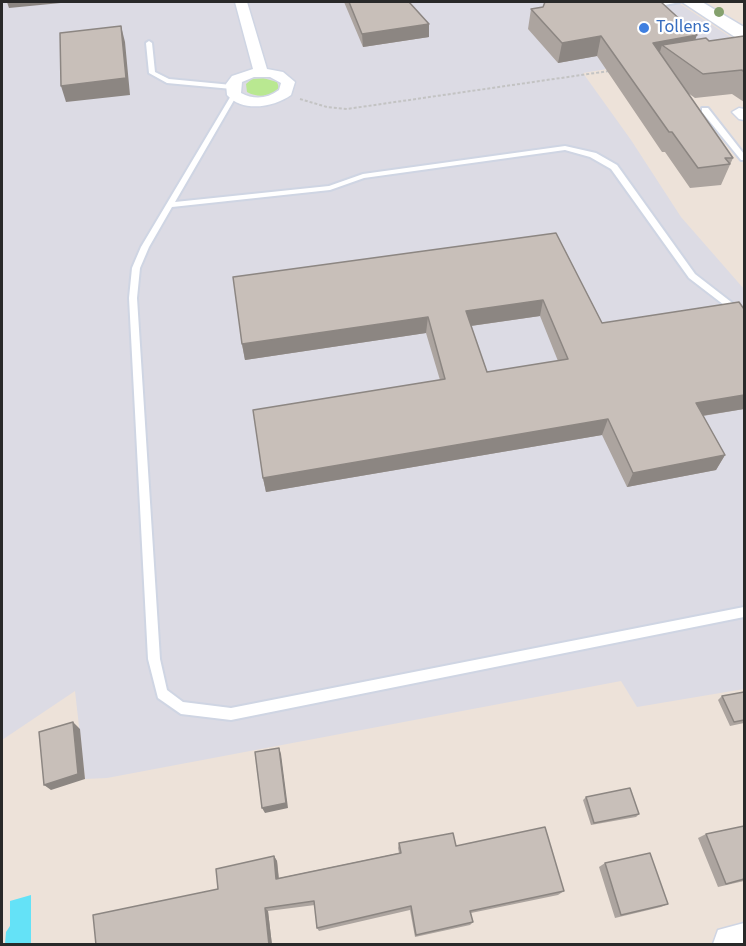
<!DOCTYPE html>
<style>
body{margin:0}
#map{position:relative;width:746px;height:946px;overflow:hidden;background:#ede2d9;font-family:"Source Sans 3",sans-serif}
canvas{display:block}
.frame{position:absolute;inset:0;border:3px solid #292929;pointer-events:none}
</style>
<div id="map">
<canvas width="746" height="946"></canvas>
<div class="frame"></div>
</div>
<script>
const ctx = document.querySelector('canvas').getContext('2d');
ctx.lineJoin = 'round';
function fill(path, color) {
  ctx.fillStyle = color;
  ctx.fill(path, 'evenodd');
}
function stroke(path, color, width, dash) {
  ctx.strokeStyle = color;
  ctx.lineWidth = width;
  ctx.lineCap = dash ? 'butt' : 'round';
  ctx.setLineDash(dash || []);
  ctx.stroke(path);
}
function drawText(font, color, halo, rows, align = 'center') {
  ctx.font = font + ' "Source Sans 3",sans-serif';
  ctx.lineWidth = 4.5;
  ctx.setLineDash([]);
  ctx.textBaseline = 'middle';
  ctx.strokeStyle = halo;
  ctx.fillStyle = color;
  for (const [text, x, y, turn = 0] of rows) {
    ctx.save();
    ctx.translate(x, y);
    ctx.rotate((+turn || 0) * Math.PI / 180);
    ctx.textAlign = isNaN(turn) ? turn : align;
    if (halo) ctx.strokeText(text, 0, 0);
    ctx.fillText(text, 0, 0);
    ctx.restore();
  }
}
fill(new Path2D(`
 M2 2H677L744 46 583 73 631 140 681 217 744 289V689L637 707 621 681 107 778 85 779 75 691 2 740Z`), '#dcdbe4');
fill(new Path2D(`
 M263 78 277 82 279 88C270 97 258 98 247 92L246 84 252 79Z`), '#b9e891');
fill(new Path2D(`
 M31 895V944H5L6 932 10 926V901Z`), '#64e2f7');
const service = new Path2D(`
 M668 2H680L650 8 647 6Z
 M149 41 152 43 155 72 169 79 232 85 235 87 232 89 167 83 149 73 146 43Z
 M232 94 237 95 175 202 329 186 363 174 565 146 596 153 617 165 695 274 744 312V319L741 318 689 278 611 169 590 157 565 150 364 178 330 190 172 207 149 247 140 268 137 298 160 659 167 690 183 702 231 708 744 607V617L231 720 181 714 158 698 148 659 129 298 132 268 141 247Z
 M702 108H708L744 154V160H741L702 112Z`);
const minor = new Path2D(`
 M235 2H247L267 69 283 72 295 82 291 95C274 107 243 113 227 95L226 84 232 76 253 69ZM254 77H270L281 83 279 90C267 99 254 100 241 93L242 82Z
 M739 108 744 109V120L739 119 732 112Z`);
const tertiary = new Path2D(`
 M744 923V944H713L718 930Z`);
const secondary = new Path2D(`
 M682 2H702L744 27V40L738 39Z`);
stroke(service, '#cfd5e3', 4);
stroke(minor, '#cfd5e3', 3);
stroke(tertiary, '#cfd5e3', 3);
stroke(secondary, '#cfd5e3', 3);
stroke(new Path2D(`
 M300 99 327 107 347 109 609 71`), '#c3c3c3', 2, [3, 2]);
fill(service, '#fff');
fill(minor, '#fff');
fill(tertiary, '#fff');
fill(secondary, '#fff');
ctx.fillStyle = '#85a16d';
for (const [x, y] of [
 [719,12]
]) {
  ctx.beginPath();
  ctx.arc(x, y, 5, 0, 2 * Math.PI);
  ctx.fill();
}
fill(new Path2D(`
 M344 2H409L429 24V37L363 47Z
 M531 9 695 40 709 41 744 36V102L732 94 695 98 688 93 733 158 721 185 690 188 665 152H662L597 56 558 63 528 29Z
 M556 233 602 323 744 309V409L703 416 725 455 716 470 627 487 602 435 266 492 263 478 440 380 426 333 245 360 242 344ZM540 316 558 361 487 372 471 326Z
 M744 692V723L730 726 718 700 722 696Z
 M586 797 639 814 636 817 591 825 583 800Z
 M744 826V881L718 887 698 838 706 834Z
 M399 843 456 846 564 891 558 895 471 913 473 922 470 925 415 937 410 910 319 931 317 928 315 905 268 911 272 945H96L218 889 274 856 277 861 279 878 399 853 398 848Z
 M605 863 668 904 661 907 615 918 599 867Z`), '#aca49f');
fill(new Path2D(`
 M7 2H71L9 8Z
 M429 24V37L363 47 362 34Z
 M121 26 125 42 130 95 66 102 61 86Z
 M697 35 690 55 662 45 657 62 653 43Z
 M601 36 597 56 558 63 562 43Z
 M543 300 540 316 463 327 466 311Z
 M428 317 426 333 245 360 242 344Z
 M744 395V409L688 418 696 403Z
 M608 419 602 435 266 492 263 478Z
 M725 455 716 470 627 487 633 473Z
 M73 722 80 729 85 779 51 790 44 785Z
 M279 748 281 754 288 808 265 813 262 808Z
 M274 856 277 861 279 883 276 879Z
 M265 908 268 911 272 945H269Z`), '#8c8682');
const building = new Path2D(`
 M349 2H409L429 24 362 34Z
 M545 2H661L697 35 653 43 733 158H725L730 164 698 168 672 132H669L601 36 562 43 531 9 543 7Z
 M121 26 126 78 61 86 60 33Z
 M744 36V72L742 70 703 74 662 45 706 38 709 41Z
 M556 233 602 323 739 302 744 309V395L696 403 725 455 633 473 608 419 263 478 253 410 445 379 428 317 242 344 233 277ZM543 300 568 359 487 372 466 311Z
 M744 692V720L734 722 722 696Z
 M73 722 78 774 44 785 39 732Z
 M279 748 286 803 262 808 255 752Z
 M630 788 639 814 594 823 586 797Z
 M744 826V879L726 884 706 834Z
 M545 827 564 891 470 911 473 922 416 935 411 906 317 928 314 901 265 908 269 945H96L93 915 218 889 216 869 274 856 276 879 401 853 399 843 453 833 456 846Z
 M650 853 668 904 621 915 605 863Z`);
fill(building, '#c8bfb9');
stroke(building, '#8c8682', 1.5);
for (const [x, y, r, color] of [
 [644,28,6,"#3f7fe0"]
]) {
  const dot = new Path2D();
  dot.arc(x, y, r, 0, 2 * Math.PI);
  ctx.fillStyle = color;
  ctx.fill(dot);
  stroke(dot, '#fff', 2);
}
drawText('18px', '#366cbe', '#fff', [
 ["Tollens",656,28]
], 'left');
</script>
